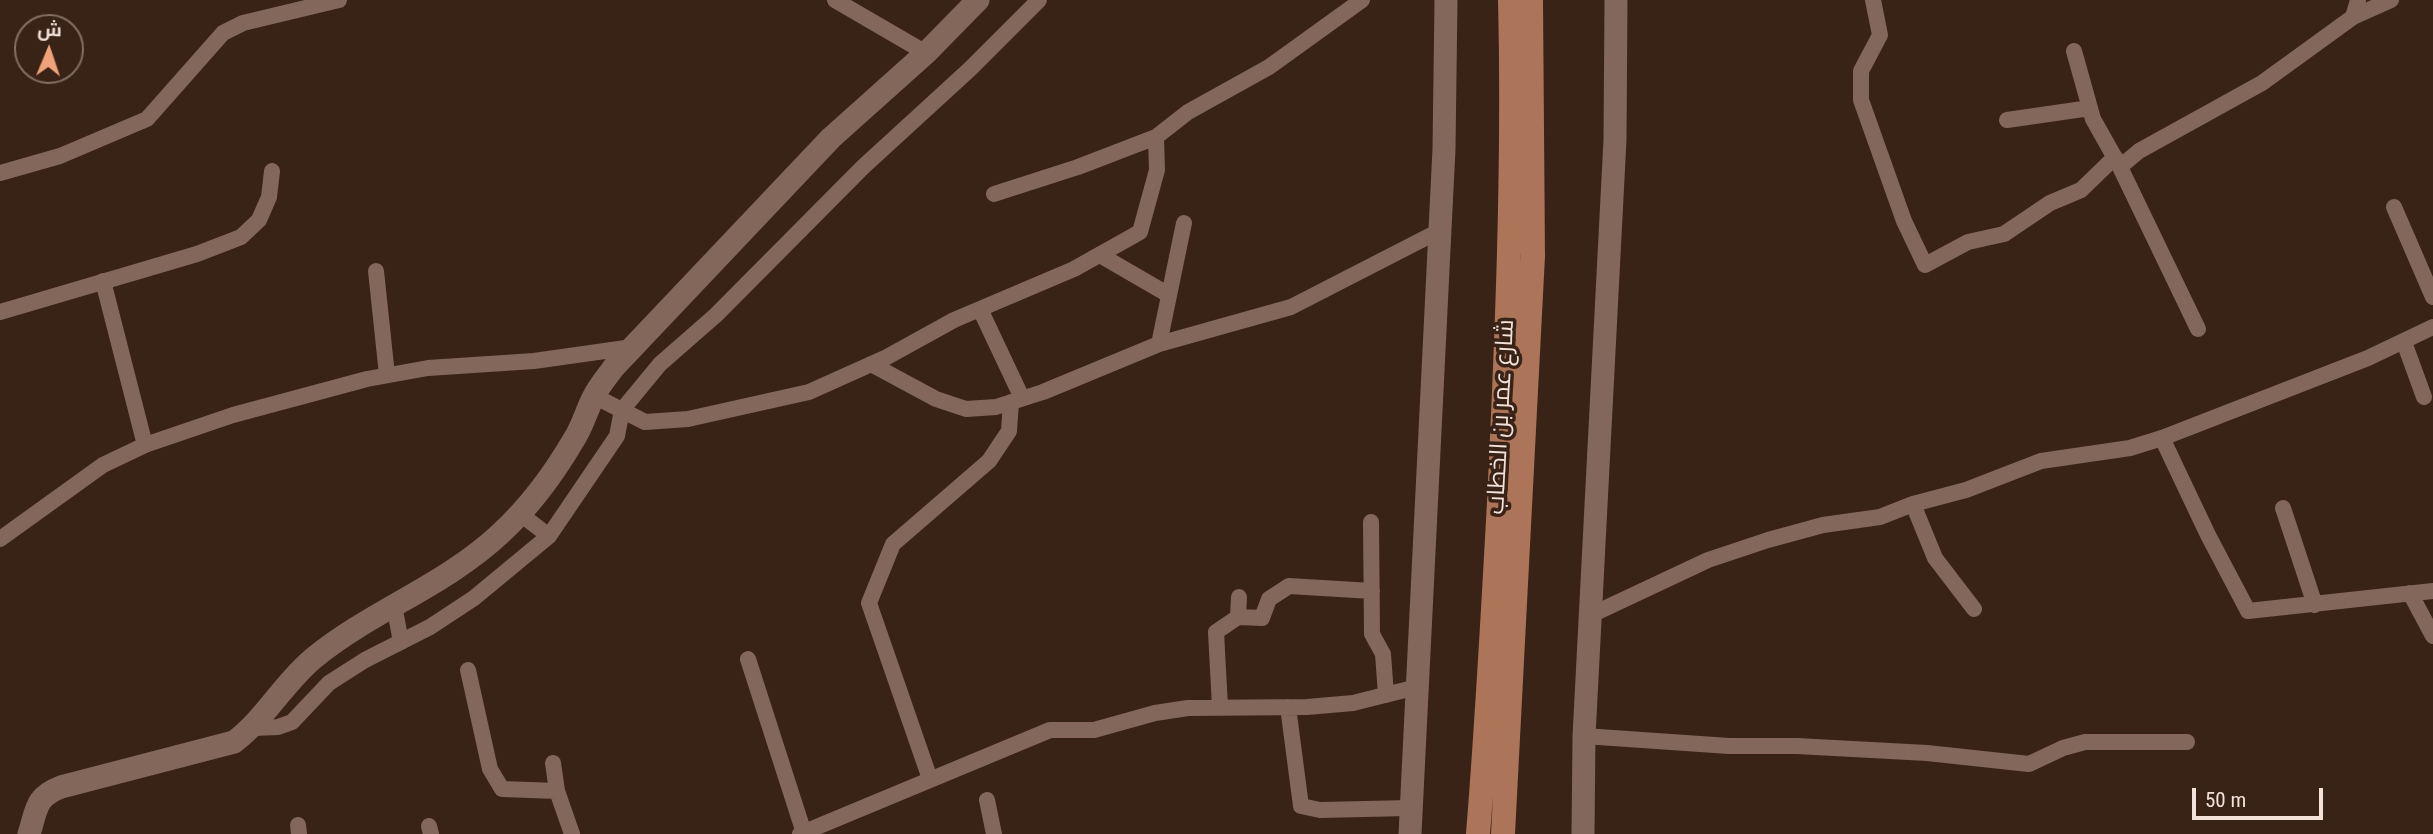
<!DOCTYPE html>
<meta charset="utf-8">
<style>
body{margin:0}
#map{position:relative;width:2433px;height:834px;overflow:hidden;background:#392216;font-family:"Roboto Condensed",Cairo,sans-serif}
canvas{display:block}
.north{position:absolute;left:14px;top:14px;width:70px;height:70px;box-sizing:border-box;background:#392216;border:2px solid #836f64;border-radius:50%;rotate:2deg;font-size:19px;font-weight:700;line-height:28px;text-align:center;color:#f2e2da}
.north::after{content:'';display:block;margin:auto;width:24px;height:32px;background:#f0a27a;clip-path:polygon(50% 0,100% 100%,50% 72%,0 100%)}
.scale{position:absolute;left:2192px;top:788px;width:131px;height:32px;box-sizing:border-box;border:4px solid #f2e2da;border-top:0;padding-left:9px;font-size:21px;line-height:24px;white-space:nowrap;color:#f2e2da;-webkit-text-stroke:5px #392216;paint-order:stroke}
</style>
<div id="map">
<canvas width="2433" height="834"></canvas>
<div class="north">ش</div>
<div class="scale">50 m</div>
</div>
<script>
const ctx = document.querySelector('canvas').getContext('2d');
ctx.lineJoin = 'round';
function stroke(path, color, width, dash) {
  ctx.strokeStyle = color;
  ctx.lineWidth = width;
  ctx.lineCap = dash ? 'butt' : 'round';
  ctx.setLineDash(dash || []);
  ctx.stroke(path);
}
function drawText(font, color, halo, rows, align = 'center') {
  ctx.font = font + ' "Roboto Condensed",Cairo,sans-serif';
  ctx.lineWidth = 7;
  ctx.setLineDash([]);
  ctx.textBaseline = 'middle';
  ctx.strokeStyle = halo;
  ctx.fillStyle = color;
  for (const [text, x, y, turn = 0] of rows) {
    ctx.save();
    ctx.translate(x, y);
    ctx.rotate((+turn || 0) * Math.PI / 180);
    ctx.textAlign = isNaN(turn) ? turn : align;
    if (halo) ctx.strokeText(text, 0, 0);
    ctx.fillText(text, 0, 0);
    ctx.restore();
  }
}
stroke(new Path2D(`
 M835 0 926 53
 M1873 0 1880 35 1861 71V100L1904 221 1925 265 1968 242 2004 234 2050 203 2081 190 2115 157
 M2353 17 2391 0
 M2074 51 2093 119 2120 167 2198 329
 M2007 120 2090 108
 M2120 167 2139 151 2262 83 2353 17 2358 0
 M0 173 60 156 147 119 223 33 243 23 339 0
 M994 194 1078 167 1156 137 1188 112 1269 67 1362 0
 M2394 207 2433 297
 M1100 255 1169 295
 M376 271 387 375
 M103 281 145 445
 M980 309 1022 398
 M0 312 197 254 241 237 259 220 269 197 272 171
 M2404 342 2424 397
 M1159 344 1184 223
 M871 364 936 399 966 409 996 407 1043 392 1159 344 1291 307 1441 230
 M594 396 645 422 688 419 809 392 887 357 954 320 1074 269 1140 232 1157 170 1156 137
 M2162 438 2208 535 2248 611 2433 591
 M1913 504 1935 558 1974 609
 M2283 508 2315 605
 M519 513 549 536
 M1371 522 1372 634 1383 654 1386 695
 M0 539 103 465 145 445 233 415 367 379 428 368 534 361 633 347
 M2410 593 2433 636
 M394 605 401 642
 M1591 615 1708 560 1768 540 1823 525 1880 517 1913 504 1966 490 2041 461 2130 448 2162 438 2368 358 2433 327
 M1238 617 1262 618 1269 599 1289 586 1372 591
 M748 659 804 833
 M468 670 490 769 502 789 557 791
 M1220 707 1216 632 1238 617 1239 597
 M1288 707 1301 806 1320 810 1410 808
 M253 728 278 727 292 722 329 683 365 660 430 627 474 598 549 536 617 436 622 410 660 364 716 315 863 167 970 69 1039 0
 M1584 736 1729 746H1797L1927 753 2029 764 2063 748 2085 742H2187
 M553 763 557 791 572 834
 M930 779 869 603 893 544 989 461 1009 431 1011 402
 M987 800 994 834
 M298 825 299 834
 M429 826 431 834
 M800 834 1050 730H1094L1155 713 1188 708 1307 707 1353 703 1417 687`), '#83675a', 16);
stroke(new Path2D(`
 M29 834C37 809 35 797 61 787L234 742C266 718 284 682 315 657 373 610 446 585 501 533 529 507 553 475 573 441 582 428 586 412 593 398 598 387 607 377 614 367L831 138 926 53 978 0
 M1410 834 1444 149 1446 0
 M1583 834 1584 736 1615 140 1616 0`), '#83675a', 23);
stroke(new Path2D(`
 M1478 834C1487 723 1493 613 1499 502 1507 335 1514 167 1510 0
 M1503 834 1533 256 1531 0`), '#ac7458', 24);
drawText('24px', '#f2e2da', '#392216', [
 ["شارع عمر بن الخطاب",1502,417,-87]
]);
</script>
